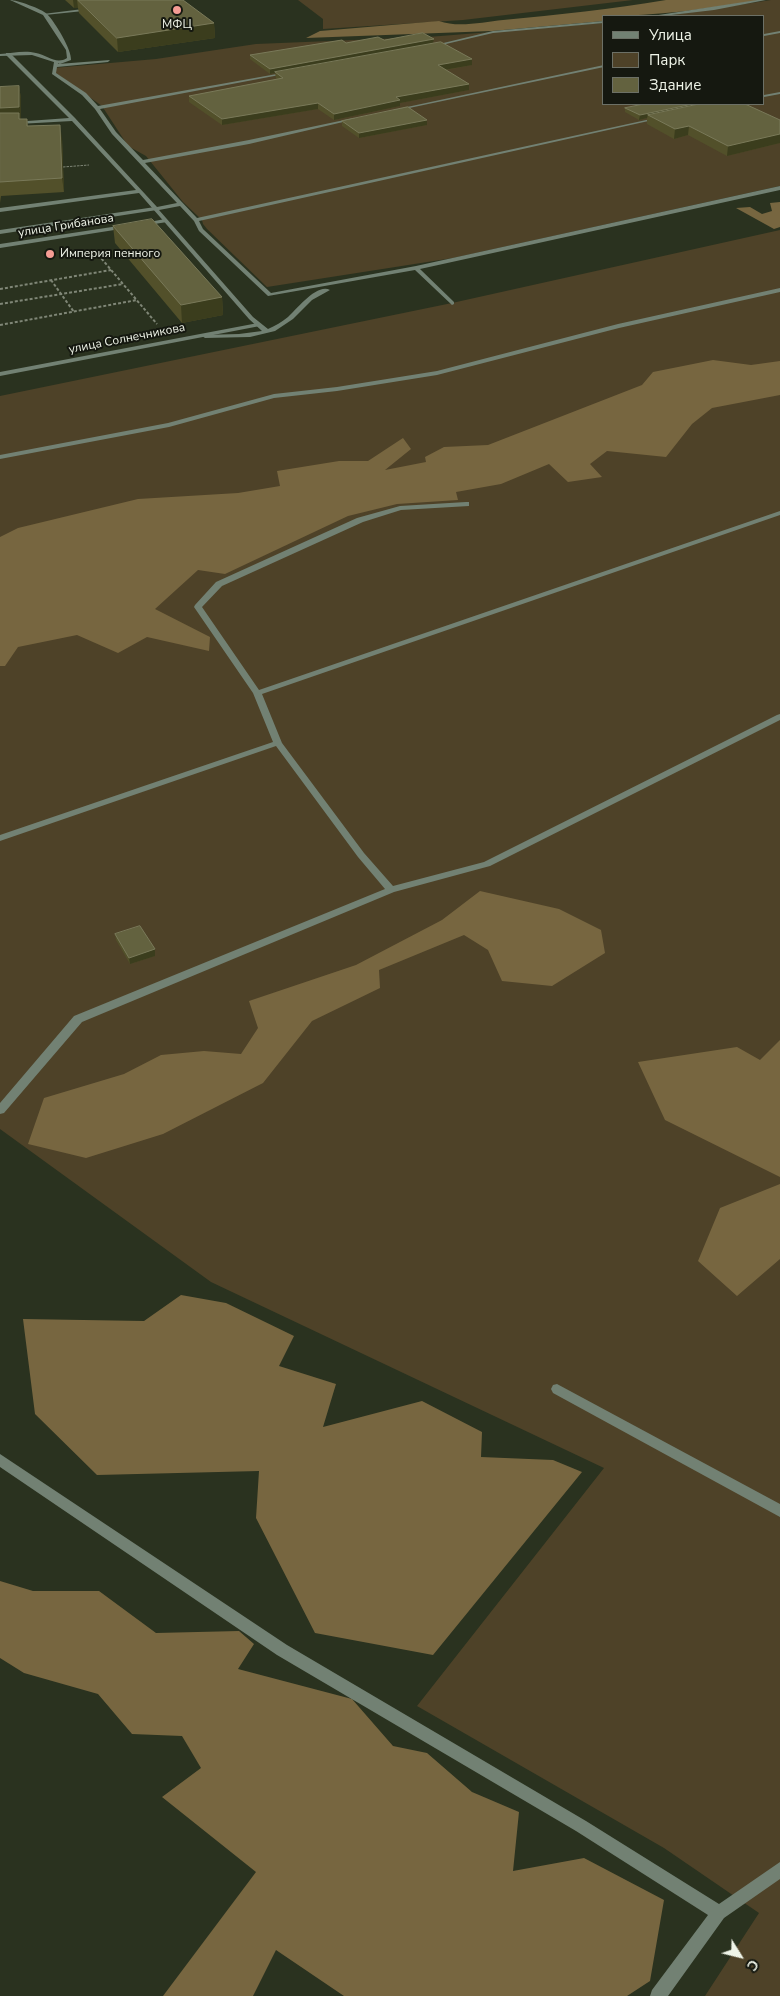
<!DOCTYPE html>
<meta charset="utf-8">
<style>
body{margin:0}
#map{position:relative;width:780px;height:1996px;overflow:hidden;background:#2a321f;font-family:"Nunito Sans",sans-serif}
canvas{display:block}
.legend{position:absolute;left:602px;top:15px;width:162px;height:90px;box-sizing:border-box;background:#151810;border:1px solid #6c7066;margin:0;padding:6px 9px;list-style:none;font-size:15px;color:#eff4e8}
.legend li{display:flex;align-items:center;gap:10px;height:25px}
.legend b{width:25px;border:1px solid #6c7066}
.north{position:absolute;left:715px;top:1931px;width:50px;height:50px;-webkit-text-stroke:4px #151810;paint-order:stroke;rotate:126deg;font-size:14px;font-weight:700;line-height:20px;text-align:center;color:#eff4e8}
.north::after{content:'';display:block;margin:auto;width:18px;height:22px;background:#eff4e8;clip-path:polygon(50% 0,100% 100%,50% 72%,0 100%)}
</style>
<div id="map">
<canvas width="780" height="1996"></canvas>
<ul class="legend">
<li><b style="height:6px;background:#728173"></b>Улица</li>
<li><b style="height:14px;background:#4e4228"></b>Парк</li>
<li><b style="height:14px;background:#63623f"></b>Здание</li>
</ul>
<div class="north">С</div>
</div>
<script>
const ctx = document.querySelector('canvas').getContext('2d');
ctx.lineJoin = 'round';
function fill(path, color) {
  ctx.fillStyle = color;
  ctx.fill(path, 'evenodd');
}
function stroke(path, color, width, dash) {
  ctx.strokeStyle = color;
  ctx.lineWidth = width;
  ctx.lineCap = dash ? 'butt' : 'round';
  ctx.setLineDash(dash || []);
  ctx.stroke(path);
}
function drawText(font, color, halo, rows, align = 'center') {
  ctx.font = font + ' "Nunito Sans",sans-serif';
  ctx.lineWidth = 4;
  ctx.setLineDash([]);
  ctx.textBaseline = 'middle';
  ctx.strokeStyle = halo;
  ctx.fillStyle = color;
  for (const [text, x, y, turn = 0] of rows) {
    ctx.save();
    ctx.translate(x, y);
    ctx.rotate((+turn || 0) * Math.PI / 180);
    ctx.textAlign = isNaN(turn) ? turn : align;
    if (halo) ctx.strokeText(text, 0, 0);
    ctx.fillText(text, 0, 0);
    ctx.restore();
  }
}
fill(new Path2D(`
 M298 0H633L463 20 323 29V19Z
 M771 0H780V186L453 258 267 287 207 229 203 224 202 220 183 202 146 156 128 146 102 106 53 71V68L156 59 256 44 428 37 604 23V104H764V16H665Z
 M780 230V1996H705L759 1913 664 1848 417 1706 604 1468 211 1282 0 1129V396L452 303Z`), '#4e4228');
fill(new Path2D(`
 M666 0H760C707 9 657 16 604 16V21L492 31 306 38 320 31 439 21C458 28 483 22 503 20 558 15 612 9 666 0Z
 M780 202V227L774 229 736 208 750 207 762 214 772 211 770 203Z
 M713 360 751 365 780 361V395L712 408 692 424 666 457 607 451 590 464 602 477 568 482 549 464 501 484 456 492 458 500 397 504 348 516 225 574 198 570 155 609 210 637 209 651 147 637 118 653 77 635 18 647 5 666H0V537L18 528 138 499 238 493 280 486 277 471 339 461H368L403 438 411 449 385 470 426 462 425 457 444 447 488 445 642 385 653 372Z
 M480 891 559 909 601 930 605 953 552 986 502 981 488 950 464 935 379 970 380 988 312 1021 263 1083 163 1134 86 1158 28 1144 44 1098 124 1074 161 1055 204 1051 241 1054 258 1028 249 1001 356 965 442 920Z
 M780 1040V1177L665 1120 638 1062 737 1047 760 1060Z
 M780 1184V1259L737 1296 698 1261 720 1208Z
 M181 1295 226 1303 294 1336 279 1366 336 1384 323 1427 422 1401 482 1432 481 1457 553 1460 582 1472 433 1655 315 1633 256 1518 259 1471 97 1475 35 1414 23 1319 144 1321Z
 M0 1581 33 1591H99L156 1633 239 1631 254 1644 238 1669 352 1699 393 1746 427 1753 472 1792 519 1812 513 1871 584 1858 664 1900 650 1981 627 1996H344L276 1950 253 1996H163L256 1872 162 1797 201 1768 182 1736 132 1734 98 1694 24 1673 0 1658Z`), '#776640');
stroke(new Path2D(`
 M63 167 89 165`), '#7f8676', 1, [2.5, 1]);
stroke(new Path2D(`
 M95 251 157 324
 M51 280 74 312
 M0 289 111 270
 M0 304 123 284
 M0 325 137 300`), '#7f8676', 2, [3, 2]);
fill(new Path2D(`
 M757 0H766L714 10 663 16H652Z
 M91 8 93 10 45 15 43 14Z
 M604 21V23L493 33 433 47 431 46 493 31Z
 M780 31V33L764 36V34Z
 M6 53H10L75 118 157 207 177 203 112 134 95 109 82 95 52 74 54 62H58V64L110 60 108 62 57 67 56 73 86 93 98 106 288 72 290 73 100 109 116 132 143 160 249 140 354 118 356 119 249 144 145 163 197 218 660 117 662 118 199 221 203 229 271 293 416 266 780 186V190L420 269 454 302V304L452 305 415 270 268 296 199 231 194 221 180 206 159 210 253 317 268 329C275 326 282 322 288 317 297 309 317 283 330 290L312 300 293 319 275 331 250 337 205 338 202 336 203 335 239 334 262 331 249 319 139 193 0 212V208L136 190 72 121 0 125V123L69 118 6 55Z
 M604 65V67L395 111 393 110Z
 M780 92V94L764 97V95Z
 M780 288V292L619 328 437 375 337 391 274 398 169 427 0 459V455L168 423 274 394 337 387 437 371 618 324Z
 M466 502H469V506L401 510 363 522 222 586 202 607 259 690 780 511V515L262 694 282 743 364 853 393 886 484 862 777 715 780 714V720L490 866 394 892 82 1022 4 1113 0 1114V1103L74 1016 385 889 358 857 276 746 0 841V835L273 742 253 693 194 607 195 605 216 582 357 518 400 506Z
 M557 1384 780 1504V1517L553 1393 551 1389 553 1385Z
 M0 1454 287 1645 586 1821 719 1904 780 1862V1879L724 1918 668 1996H650L652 1990 708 1915 576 1831 277 1655 0 1467Z`), '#728173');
fill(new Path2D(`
 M10 0C17 0 42 9 47 14 55 22 72 50 71 60L60 64 32 55 0 56V54C12 53 25 50 36 53 47 55 56 65 67 58L66 50 43 15Z
 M155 207 158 209 157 210 0 234V230Z
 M165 219 167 220V222L142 226 139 224Z
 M125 225 128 227 127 228 0 248V244Z
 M258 323 260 324V326L0 376V372Z`), '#728173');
fill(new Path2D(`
 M65 0H183L214 23 215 38 118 52 79 13 78 8H74Z
 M384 40 433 43 472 59V65L446 70 469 84V90L400 103V106L334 120 318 109 222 125 189 102V96L277 79 276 78 275 73 270 74 250 59V55L346 43Z
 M19 86 21 99V119H27L28 126 62 138 64 192 1 196 0 203V87Z
 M625 108 780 120V143L727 156 688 135 674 139 647 124V118L639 120 625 112Z
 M427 120V125L359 138 342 126V121Z
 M113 226 222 297 223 315 182 323 115 243Z
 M115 934 155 956 130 964 116 940Z`), '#52502a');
fill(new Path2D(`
 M73 0H77L78 8H74Z
 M214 23 215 38 118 52 117 38Z
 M434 39 433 43 270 74V69Z
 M472 59V65L438 71V65Z
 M469 84V90L400 103V106L334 120V114L396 97Z
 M19 86 21 99V120L0 121V108Z
 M318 103V109L222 125V119Z
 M693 104H714L648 115 647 118 639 120 640 115Z
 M427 120V125L359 138V133Z
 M60 125 62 138 64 192 62 178Z
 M689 126 688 135 674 139 675 129Z
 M780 134V143L727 156 728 146Z
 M222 297 223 315 182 323 181 305Z
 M155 949V956L130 964 129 958Z`), '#3b3d1d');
const building = new Path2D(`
 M78 0H183L214 23 117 38Z
 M423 33 434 39 270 69 250 55 342 40 346 43 378 37 384 40Z
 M441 42 472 59 438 65 469 84 396 97 400 100 334 114 318 103 222 119 189 96 283 78 275 72Z
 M19 86V107L0 108V87Z
 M644 104H693L640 115 625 108Z
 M699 104H745L780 120V134L728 146 689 126 675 129 648 115Z
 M408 107 427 120 359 133 342 121Z
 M0 113H19V119H27V126L60 125 62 178 0 182Z
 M152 219 222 297 181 305 113 226Z
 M140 926 155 949 129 958 115 934Z`);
fill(building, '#63623f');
stroke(building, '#797959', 1);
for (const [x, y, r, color] of [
 [177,10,5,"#f59c94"],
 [50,254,5,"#f59c94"]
]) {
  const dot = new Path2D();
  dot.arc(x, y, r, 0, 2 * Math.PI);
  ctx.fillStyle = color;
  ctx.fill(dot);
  stroke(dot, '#151810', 2);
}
drawText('12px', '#eff4e8', '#151810', [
 ["МФЦ",177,25],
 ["Империя пенного",60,254,"left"]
]);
drawText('12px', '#eff4e8', '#151810', [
 ["улица Грибанова",66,226,-9],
 ["улица Солнечникова",127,339,-11]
]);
</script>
